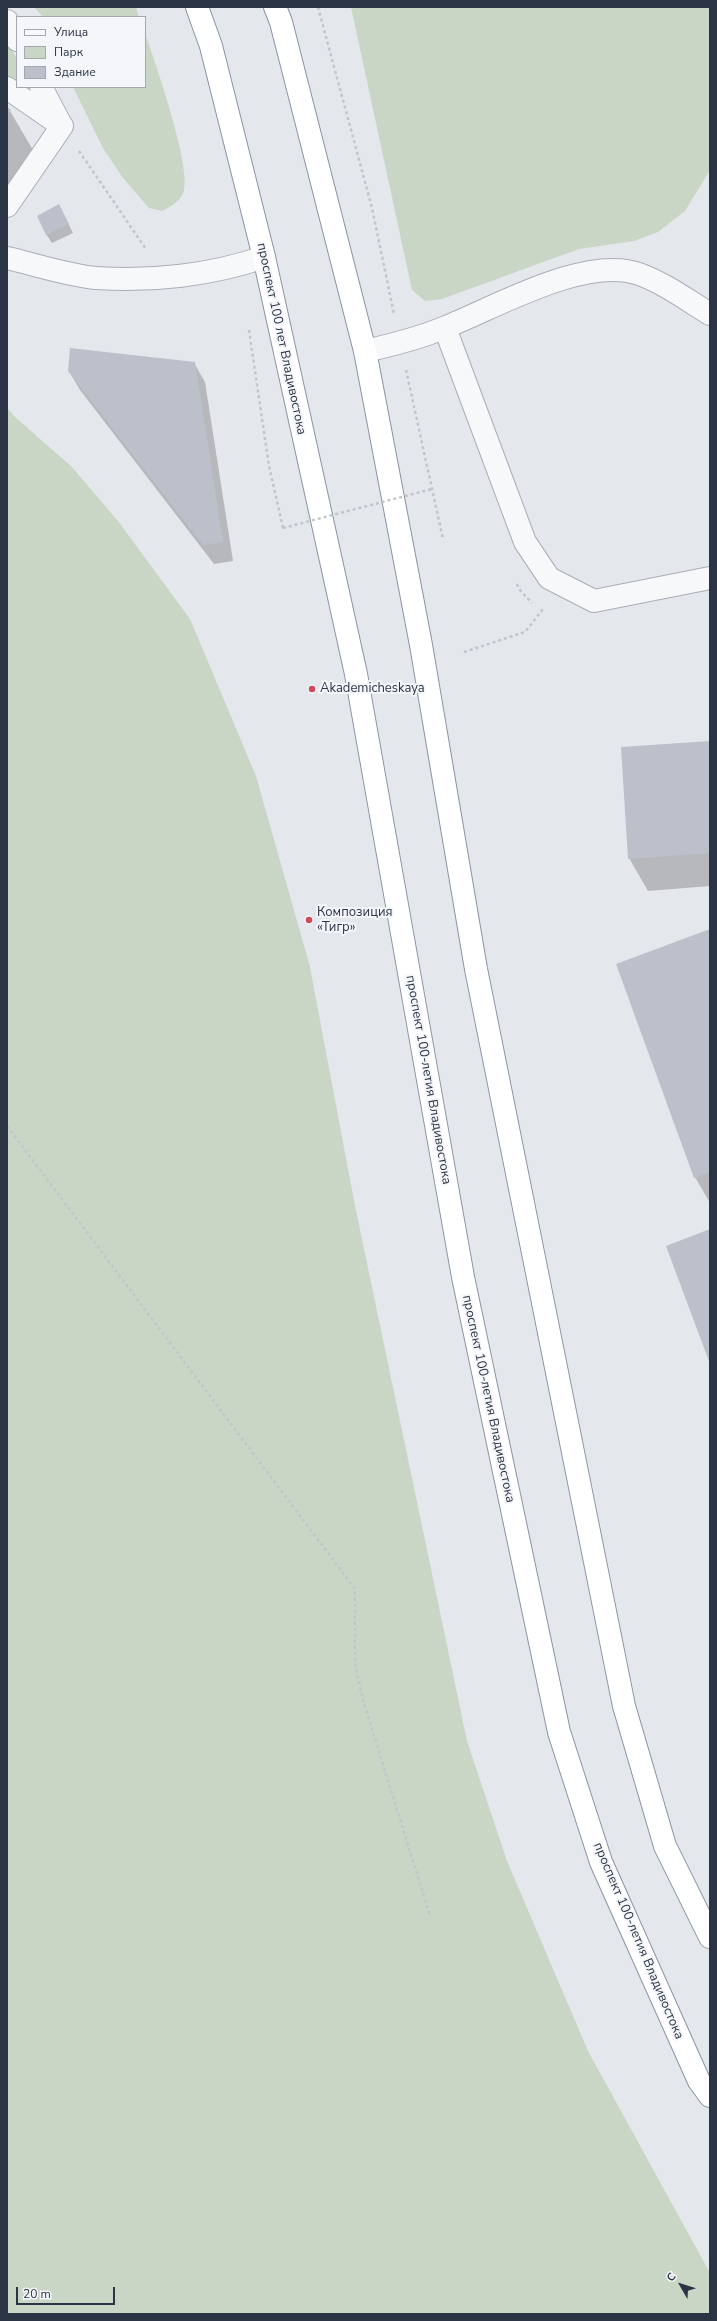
<!DOCTYPE html>
<meta charset="utf-8">
<style>
body{margin:0}
#map{position:relative;width:717px;height:2321px;overflow:hidden;background:#e4e7ec;font-family:"Nunito Sans",sans-serif}
canvas{display:block}
.frame{position:absolute;inset:0;border:8px solid #2b3445;pointer-events:none}
.legend{position:absolute;left:16px;top:16px;width:130px;height:72px;box-sizing:border-box;background:#f4f6f9;border:1px solid #a4a8b1;margin:0;padding:5px 7px;list-style:none;font-size:12px;color:#2b3445}
.legend li{display:flex;align-items:center;gap:8px;height:20px}
.legend b{width:20px;border:1px solid #a4a8b1}
.north{position:absolute;left:661px;top:2265px;width:40px;height:40px;-webkit-text-stroke:3px #f4f6f9;paint-order:stroke;rotate:309deg;font-size:11px;font-weight:700;line-height:16px;text-align:center;color:#2b3445}
.north::after{content:'';display:block;margin:auto;width:14px;height:18px;background:#2b3445;clip-path:polygon(50% 0,100% 100%,50% 72%,0 100%)}
.scale{position:absolute;left:16px;top:2287px;width:99px;height:18px;box-sizing:border-box;border:2px solid #2b3445;border-top:0;padding-left:5px;font-size:12px;line-height:14px;white-space:nowrap;color:#2b3445;-webkit-text-stroke:3px #f4f6f9;paint-order:stroke}
</style>
<div id="map">
<canvas width="717" height="2321"></canvas>
<div class="frame"></div>
<ul class="legend">
<li><b style="height:5px;background:#f7f8fa"></b>Улица</li>
<li><b style="height:11px;background:#c9d6c5"></b>Парк</li>
<li><b style="height:11px;background:#bbc0ca"></b>Здание</li>
</ul>
<div class="north">С</div>
<div class="scale">20 m</div>
</div>
<script>
const ctx = document.querySelector('canvas').getContext('2d');
ctx.lineJoin = 'round';
function fill(path, color) {
  ctx.fillStyle = color;
  ctx.fill(path, 'evenodd');
}
function stroke(path, color, width, dash) {
  ctx.strokeStyle = color;
  ctx.lineWidth = width;
  ctx.lineCap = dash ? 'butt' : 'round';
  ctx.setLineDash(dash || []);
  ctx.stroke(path);
}
function drawText(font, color, halo, rows, align = 'center') {
  ctx.font = font + ' "Nunito Sans",sans-serif';
  ctx.lineWidth = 4;
  ctx.setLineDash([]);
  ctx.textBaseline = 'middle';
  ctx.strokeStyle = halo;
  ctx.fillStyle = color;
  for (const [text, x, y, turn = 0] of rows) {
    ctx.save();
    ctx.translate(x, y);
    ctx.rotate((+turn || 0) * Math.PI / 180);
    ctx.textAlign = isNaN(turn) ? turn : align;
    if (halo) ctx.strokeText(text, 0, 0);
    ctx.fillText(text, 0, 0);
    ctx.restore();
  }
}
fill(new Path2D(`
 M34 7H136L139 17H43Z
 M351 7H710V170L685 211 658 232 634 241 579 249 442 299 425 301 412 290Z
 M145 33C155 62 191 165 184 191 181 201 170 207 162 211L149 208 123 178 103 148 73 87H145Z
 M7 42 17 59V82L7 76Z
 M7 408 16 418 71 466 118 521 190 619 256 776 310 967 354 1201 467 1741 507 1861 588 2051 710 2273V2314H7Z`), '#c9d6c5');
fill(new Path2D(`
 M7 108 10 111 33 150 7 187Z
 M64 215 73 233 52 243 46 234Z
 M194 363 205 382 233 561 214 564 80 390 69 371Z
 M710 742V886L648 891 629 858Z
 M710 930V1203L695 1177Z`), '#0003');
fill(new Path2D(`
 M7 107 11 110 7 116Z
 M59 204 69 224 46 235 37 216Z
 M70 348 195 362 223 542 203 545 68 371Z
 M710 741V853L628 859 621 747Z
 M710 929V1172L694 1178 616 964Z
 M710 1229V1364L666 1246Z`), '#bbc0ca');
const minor = new Path2D(`
 M7 21 17 40
 M41 87 60 123
 M7 88 62 126
 M7 206 62 126
 M7 258C33 264 70 276 96 278 151 282 212 275 264 257
 M445 328 525 542 549 578 594 601 710 578
 M365 351C392 345 420 338 446 327 496 307 586 255 639 274 664 283 687 300 710 314`);
const highway = new Path2D(`
 M197 7 211 46 264 257 356 674 463 1277 559 1732 601 1862 699 2081 710 2096
 M275 7 281 22 365 351 421 645 476 969 624 1706 665 1846 710 1937`);
stroke(minor, '#a9aeb7', 24);
stroke(highway, '#8b94a3', 24);
stroke(new Path2D(`
 M318 7 372 208 394 314
 M79 151 146 249
 M249 330 269 466 283 528
 M406 370 443 539
 M517 584 519 589 532 603
 M464 652 525 632 543 609
 M7 1126 355 1589V1664L363 1700 430 1916`), '#c2c5cb', 2.5, [3, 3]);
stroke(minor, '#f7f8fa', 22);
stroke(highway, '#fff', 22);
stroke(new Path2D(`
 M283 528 432 489`), '#c2c5cb', 2.5, [3, 3]);
for (const [x, y, r, color] of [
 [312,689,4,"#d1495b"],
 [309,920,4,"#d1495b"]
]) {
  const dot = new Path2D();
  dot.arc(x, y, r, 0, 2 * Math.PI);
  ctx.fillStyle = color;
  ctx.fill(dot);
  stroke(dot, '#f4f6f9', 1.5);
}
drawText('13px', '#2b3445', '#f4f6f9', [
 ["проспект 100 лет Владивостока",281,339,78],
 ["проспект 100-летия Владивостока",428,1080,80],
 ["проспект 100-летия Владивостока",488,1399,78],
 ["проспект 100-летия Владивостока",638,1941,67]
]);
drawText('13px', '#2b3445', '#f4f6f9', [
 ["Akademicheskaya",320,689],
 ["Композиция",317,913],
 ["«Тигр»",317,928]
], 'left');
</script>
